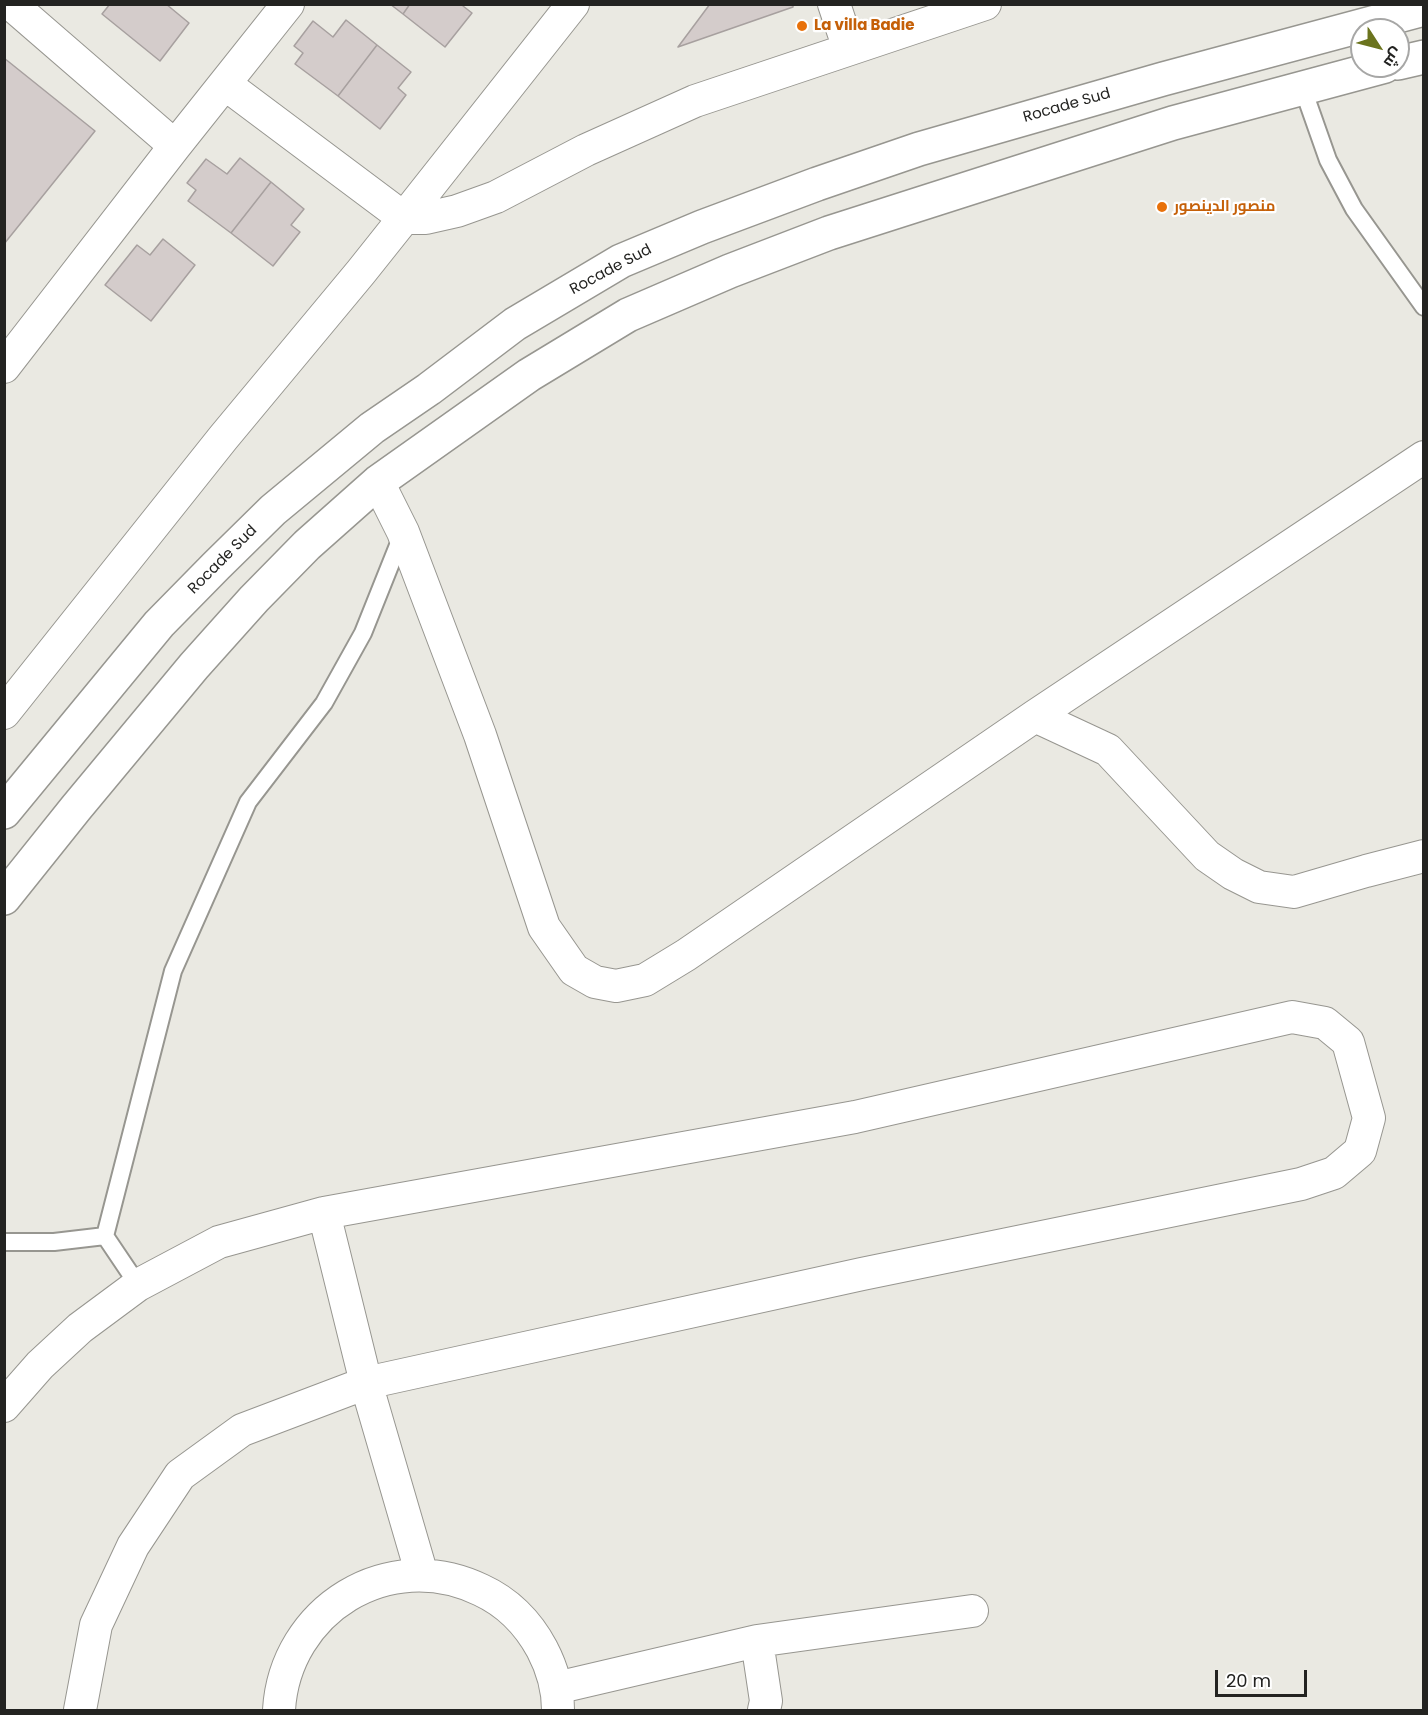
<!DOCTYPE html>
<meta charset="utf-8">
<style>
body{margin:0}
#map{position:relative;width:1428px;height:1715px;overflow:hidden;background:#eae9e2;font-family:Poppins,Cairo,sans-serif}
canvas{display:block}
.frame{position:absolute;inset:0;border:6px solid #232321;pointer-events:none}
.north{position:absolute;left:1350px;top:18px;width:60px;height:60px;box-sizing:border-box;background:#fff;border:2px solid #a7a7a6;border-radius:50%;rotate:126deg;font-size:16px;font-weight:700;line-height:24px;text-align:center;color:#232321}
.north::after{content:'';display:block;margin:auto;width:21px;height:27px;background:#6b741e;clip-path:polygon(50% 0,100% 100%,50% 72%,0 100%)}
.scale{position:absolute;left:1215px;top:1670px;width:92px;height:27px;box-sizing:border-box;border:3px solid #232321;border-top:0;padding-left:8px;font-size:18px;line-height:21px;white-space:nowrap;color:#232321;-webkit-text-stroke:4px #fff;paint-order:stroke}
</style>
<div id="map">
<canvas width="1428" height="1715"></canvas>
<div class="frame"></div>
<div class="north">ش</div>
<div class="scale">20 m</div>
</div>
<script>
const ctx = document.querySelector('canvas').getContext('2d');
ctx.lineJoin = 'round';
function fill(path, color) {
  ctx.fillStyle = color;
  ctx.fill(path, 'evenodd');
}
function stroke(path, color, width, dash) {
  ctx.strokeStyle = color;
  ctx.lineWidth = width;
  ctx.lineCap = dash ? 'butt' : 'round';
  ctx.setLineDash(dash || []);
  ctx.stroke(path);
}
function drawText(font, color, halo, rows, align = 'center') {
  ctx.font = font + ' Poppins,Cairo,sans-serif';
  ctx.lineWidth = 4.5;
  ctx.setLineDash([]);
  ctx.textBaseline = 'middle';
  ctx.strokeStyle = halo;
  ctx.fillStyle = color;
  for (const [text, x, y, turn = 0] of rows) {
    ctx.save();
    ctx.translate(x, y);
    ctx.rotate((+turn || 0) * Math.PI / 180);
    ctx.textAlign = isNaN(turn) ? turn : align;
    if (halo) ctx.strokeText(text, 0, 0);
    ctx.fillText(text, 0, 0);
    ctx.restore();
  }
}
const building = new Path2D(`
 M110 4H166L189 23 160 61 102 14Z
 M390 4H410L403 14Z
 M410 4H465L463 6 472 13 445 47 403 14Z
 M710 4H793V7L678 47Z
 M346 20 377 45 338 96 295 64 303 53 294 46 313 21 333 37Z
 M377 45 411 72 398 88 406 95 380 129 338 96Z
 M4 58 95 131 4 244Z
 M240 158 271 182 231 233 188 201 196 190 187 183 206 159 227 174Z
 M271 182 304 209 291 225 300 232 273 266 231 233Z
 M163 239 195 265 151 321 105 285 137 245 150 255Z`);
fill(building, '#d4cccb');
stroke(building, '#a7a09f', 1.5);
const lane = new Path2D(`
 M1303 89 1328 160 1354 209 1424 307
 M4 1242H54L105 1236
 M138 1285 105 1236 173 971 248 802 324 703 363 633 403 533`);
const street = new Path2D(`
 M11 4 175 146
 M834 4 849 49
 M225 84 404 218 573 4
 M4 367 175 146 288 4
 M378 482 403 532 480 735 544 927 574 970 595 982 616 986 645 980 686 955 1035 716 1424 457
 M4 713 223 438 361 272 404 218H426L457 211 496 197 586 150 695 101 985 4
 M1035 716 1108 750 1207 856 1233 874 1259 887 1294 892 1366 871 1424 856
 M324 1213 366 1383 422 1575
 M4 1406 40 1365 80 1328 138 1285 219 1242 324 1213 855 1117 1292 1017 1325 1023 1348 1042 1369 1118 1360 1151 1334 1173 1301 1184 862 1274 366 1383 242 1430 180 1475 133 1546 96 1625 80 1710
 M757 1641 766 1701 764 1710
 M556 1688 757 1641 972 1611
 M279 1710C285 1610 388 1545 481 1590 507 1602 528 1623 542 1649 552 1668 558 1689 558 1710`);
const highway = new Path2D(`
 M1398 63 1424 57
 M4 812 159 624 216 566 273 510 372 428 429 389 515 324 621 261 702 227 817 184 919 149 1163 79 1424 9
 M4 898 76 808 194 666 254 599 307 545 378 482 529 375 628 315 730 271 829 233 1173 123 1385 66`);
stroke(lane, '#979690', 20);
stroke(street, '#979690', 34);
stroke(highway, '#979690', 36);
stroke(lane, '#fff', 16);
stroke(street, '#fff', 32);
stroke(highway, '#fff', 33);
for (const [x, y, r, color] of [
 [802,26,6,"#e8710a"],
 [1162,207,6,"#e8710a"]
]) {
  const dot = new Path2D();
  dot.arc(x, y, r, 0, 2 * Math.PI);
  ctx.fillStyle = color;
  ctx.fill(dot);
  stroke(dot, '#fff', 2);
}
drawText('bold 15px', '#c56008', '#fff', [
 ["La villa Badie",814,26],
 ["منصور الدينصور",1174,207]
], 'left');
drawText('15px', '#232321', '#fff', [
 ["Rocade Sud",1067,106,-16],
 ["Rocade Sud",611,270,-28],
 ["Rocade Sud",223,560,-45]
]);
</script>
